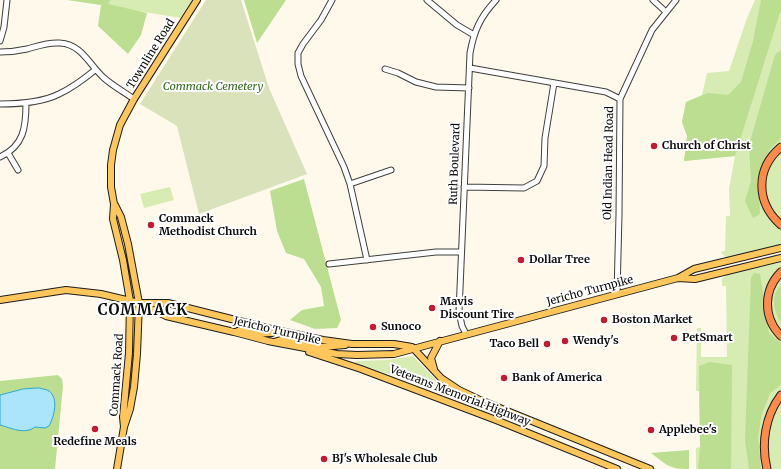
<!DOCTYPE html>
<style>
body{margin:0}
canvas{display:block;background:#fff9eb}
</style>
<canvas width="781" height="469"></canvas>
<script>
const ctx = document.querySelector('canvas').getContext('2d');
ctx.lineJoin = 'round';
function fill(path, color) {
  ctx.fillStyle = color;
  ctx.fill(path, 'evenodd');
}
function stroke(path, color, width, dash) {
  ctx.strokeStyle = color;
  ctx.lineWidth = width;
  ctx.lineCap = dash ? 'butt' : 'round';
  ctx.setLineDash(dash || []);
  ctx.stroke(path);
}
function drawText(font, color, halo, rows, align = 'center') {
  ctx.font = font + ' Merriweather,serif';
  ctx.lineWidth = 4;
  ctx.setLineDash([]);
  ctx.textBaseline = 'middle';
  ctx.strokeStyle = halo;
  ctx.fillStyle = color;
  for (const [text, x, y, turn = 0] of rows) {
    ctx.save();
    ctx.translate(x, y);
    ctx.rotate((+turn || 0) * Math.PI / 180);
    ctx.textAlign = isNaN(turn) ? turn : align;
    if (halo) ctx.strokeText(text, 0, 0);
    ctx.fillText(text, 0, 0);
    ctx.restore();
  }
}
fill(new Path2D(`
 M70 0H193L181 18Z
 M755 0H781V145C766 153 755 176 760 193 764 204 778 216 781 227 781 233 781 240 781 246L728 259 721 253 722 251H725L726 216H730L729 189 735 156 684 161 687 136 682 122 686 102 702 95 707 73 729 71 747 18Z
 M781 151V220C765 206 758 183 770 163 773 159 778 155 781 151Z
 M170 187 174 200 144 208 140 194Z
 M781 262V268L779 269 766 294 773 330 781 340V391L774 399 767 414 764 469H696V448L700 447 699 391H696L697 328H701V357H727L726 286H722V278L725 277V275Z
 M781 276V330C779 327 775 324 773 320 766 305 772 288 781 276Z
 M413 356 436 380 452 391 491 411 489 413 413 382 354 363 356 361 388 360Z
 M781 400V469H770C764 441 768 424 781 400Z`), '#d6ecb2');
fill(new Path2D(`
 M67 0H110L108 4 147 13 141 35 128 54 98 26 101 5Z
 M244 0H286L257 43Z
 M761 0H781V9L735 156 684 161 687 136 682 122 686 102 708 93 728 95 741 82 753 41Z
 M781 50V138L770 149 758 175 760 214 753 218 745 201 751 181 749 145 775 55Z
 M304 179 341 320 337 328 315 329 290 320 302 310 324 306 321 287 304 259 286 253 277 231 270 191Z
 M754 273 760 274 769 333 781 343V385L770 393 762 414 758 437 761 469H749L745 440 751 278Z
 M781 285V324C774 312 770 295 781 285Z
 M710 362 732 365 731 469H698L700 448 699 366Z
 M58 375 62 379 63 386 55 469H0V381Z
 M689 450V469C668 469 667 465 651 453Z`), '#bbde90');
fill(new Path2D(`
 M206 0H241L269 88 307 174 199 214 177 126 140 104Z`), '#d9e2bb');
const water = new Path2D(`
 M39 388C42 389 46 389 49 391 59 398 54 417 49 426L45 428 35 427C25 435 11 428 0 425V395L23 389Z`);
fill(water, '#abe5fb');
stroke(water, '#2da5d7', 1);
const minor = new Path2D(`
 M332 0 321 20 303 44 298 53V64L301 76 344 167 350 184 367 260
 M427 0 457 25 474 35
 M653 0 666 12
 M0 41 4 27 7 0
 M0 52C9 52 18 51 27 49 38 46 48 42 60 43 82 44 90 66 104 78 113 86 124 92 134 99
 M470 68 606 92 620 99
 M385 69 398 73 416 82 436 87 469 88
 M0 104C19 104 41 103 59 94 72 88 84 79 95 70
 M8 153 18 170
 M0 157C24 146 26 127 26 103
 M350 184 391 170
 M464 187 524 188 537 181 544 166 545 138 554 83
 M329 264 436 252H461
 M617 294 619 215 620 99 652 30 676 0
 M466 334 462 326 459 312 470 53C474 31 480 17 496 0`);
const major = new Path2D(`
 M115 205 121 217 128 244 139 303 137 354 134 387 130 409 124 427 117 469
 M678 278 694 269 781 248
 M0 300 66 290 101 294 139 303 166 316 234 332 268 341 337 354 357 355 394 354 678 278 695 279 781 258
 M142 303H168L271 329 323 340 352 344H394L412 347
 M238 331 249 330 259 326
 M249 334 272 333 276 331
 M274 342 284 339 321 347 345 345
 M413 348 441 378 459 390 480 400 650 469
 M309 352 361 369 496 420 617 469
 M434 369 431 358 440 341
 M124 427 123 417 129 353 130 301 123 260 113 219 114 204 111 187V165L113 150 120 125 134 99 197 0`);
const highway = new Path2D(`
 M781 147C755 169 756 203 781 225
 M781 272C763 290 763 318 781 336
 M767 469C761 444 765 416 781 395`);
stroke(minor, '#3f3f3f', 7);
stroke(major, '#1d1d1d', 8);
stroke(highway, '#1d1d1d', 9);
stroke(minor, '#fff', 5);
stroke(major, '#ffc65b', 6);
stroke(highway, '#ff8a49', 7);
for (const [x, y, r, color] of [
 [654,146,4,"#c61a33"],
 [151,225,4,"#c61a33"],
 [521,260,4,"#c61a33"],
 [432,308,4,"#c61a33"],
 [604,320,4,"#c61a33"],
 [373,327,4,"#c61a33"],
 [674,338,4,"#c61a33"],
 [565,341,4,"#c61a33"],
 [547,344,4,"#c61a33"],
 [504,378,4,"#c61a33"],
 [95,429,4,"#c61a33"],
 [651,430,4,"#c61a33"],
 [324,459,4,"#c61a33"]
]) {
  const dot = new Path2D();
  dot.arc(x, y, r, 0, 2 * Math.PI);
  ctx.fillStyle = color;
  ctx.fill(dot);
  stroke(dot, '#fff', 1.5);
}
drawText('11px', '#0c0c0c', '#fff', [
 ["Townline Road",151,54,-58],
 ["Old Indian Head Road",609,163,-89],
 ["Ruth Boulevard",455,164,-88],
 ["Jericho Turnpike",590,291,-15],
 ["Jericho Turnpike",277,331,13],
 ["Commack Road",117,375,-86],
 ["Veterans Memorial Highway",460,396,21]
]);
drawText('italic 11px', '#316818', '#fff', [
 ["Commack Cemetery",213,87]
]);
drawText('bold 11px', '#0c0c0c', '#fff', [
 ["Church of Christ",662,146],
 ["Commack",159,219],
 ["Methodist Church",159,232],
 ["Dollar Tree",529,260],
 ["Mavis",440,302],
 ["Discount Tire",440,315],
 ["Boston Market",612,320],
 ["Sunoco",381,327],
 ["PetSmart",682,338],
 ["Wendy's",573,341],
 ["Taco Bell",539,344,"right"],
 ["Bank of America",512,378],
 ["Applebee's",659,430],
 ["Redefine Meals",95,442,"center"],
 ["BJ's Wholesale Club",332,459]
], 'left');
ctx.letterSpacing = '1px';
drawText('bold 15px', '#0c0c0c', '#fff', [
 ["COMMACK",143,311]
]);
ctx.letterSpacing = '0px';
</script>
